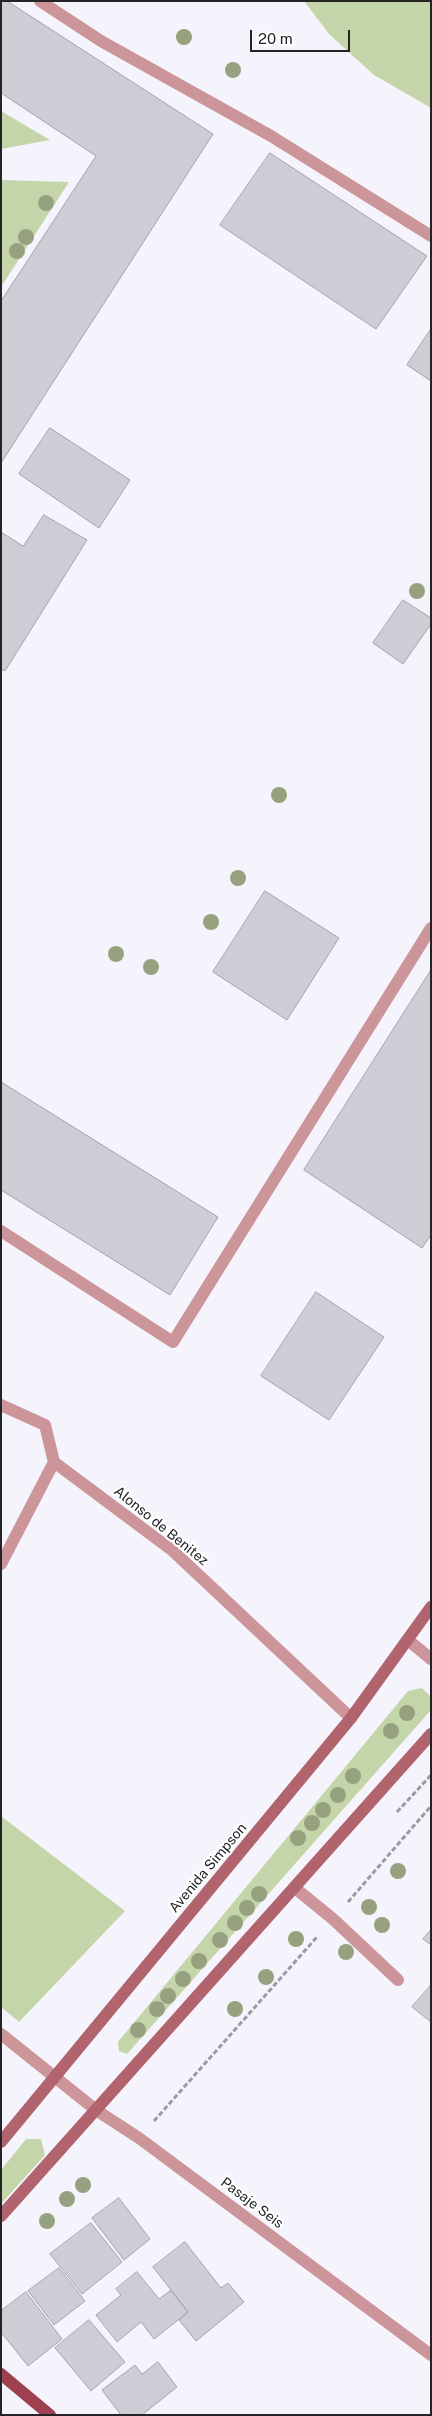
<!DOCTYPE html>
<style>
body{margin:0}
#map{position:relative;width:432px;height:2416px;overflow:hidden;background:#f5f4fc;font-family:"Public Sans",sans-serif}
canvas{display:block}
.frame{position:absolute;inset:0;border:2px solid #242427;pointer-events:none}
.scale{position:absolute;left:250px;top:30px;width:100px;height:22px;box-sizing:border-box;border:2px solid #242427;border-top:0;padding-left:6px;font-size:15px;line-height:18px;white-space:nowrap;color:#242427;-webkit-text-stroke:4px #fff;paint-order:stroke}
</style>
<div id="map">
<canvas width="432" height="2416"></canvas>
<div class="frame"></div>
<div class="scale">20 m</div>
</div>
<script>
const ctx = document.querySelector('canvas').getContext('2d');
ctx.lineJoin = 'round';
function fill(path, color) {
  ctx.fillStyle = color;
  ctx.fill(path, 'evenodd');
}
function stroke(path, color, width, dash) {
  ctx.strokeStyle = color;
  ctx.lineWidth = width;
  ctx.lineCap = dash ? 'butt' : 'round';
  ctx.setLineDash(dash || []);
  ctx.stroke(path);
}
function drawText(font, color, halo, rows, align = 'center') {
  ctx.font = font + ' "Public Sans",sans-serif';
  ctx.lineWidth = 4.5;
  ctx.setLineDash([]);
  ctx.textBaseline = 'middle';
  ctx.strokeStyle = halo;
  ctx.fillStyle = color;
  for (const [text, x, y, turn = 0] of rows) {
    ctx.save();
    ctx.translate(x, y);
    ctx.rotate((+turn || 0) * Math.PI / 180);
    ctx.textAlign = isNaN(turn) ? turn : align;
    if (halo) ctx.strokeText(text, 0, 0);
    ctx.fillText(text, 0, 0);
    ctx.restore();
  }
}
fill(new Path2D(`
 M304 1H431V108L374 75 329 34Z
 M1 111 50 140 1 149Z
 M1 180 69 182 1 287Z
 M422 1688 431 1697V1710L127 2054 119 2051 118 2042 408 1691Z
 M1 1816 125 1911 19 2022 1 2007Z
 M26 2139H41L45 2155 1 2204V2170Z`), '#c4d6a9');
const building = new Path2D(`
 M1 1H7L213 134 1 463V301L96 156 1 93Z
 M270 153 427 256 376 329 220 225Z
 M431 329V381L407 365Z
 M50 428 130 480 99 528 19 474Z
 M44 515 87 540 5 671 1 669V532L23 546Z
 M403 600 431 618V624L403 664 373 643Z
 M265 891 339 938 287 1020 213 972Z
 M431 970V1235L422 1248 304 1170Z
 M1 1082 218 1217 170 1295 1 1190Z
 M316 1292 384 1337 329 1420 261 1376Z
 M431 1930V1945L423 1939Z
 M431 1985V2022L412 2007Z
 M119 2198 150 2239 124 2260 92 2218Z
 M91 2223 122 2262 82 2294 50 2254Z
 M185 2242 221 2288 228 2283 244 2302 196 2341 179 2320 188 2312 153 2267Z
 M59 2268 85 2301 54 2325 28 2291Z
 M137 2272 159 2299 171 2290 188 2312 154 2339 141 2322 117 2342 96 2315 121 2295 116 2289Z
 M26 2292 62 2339 28 2366 1 2332V2311Z
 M89 2320 125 2362 91 2391 55 2348Z
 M158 2362 177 2387 142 2415H121L102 2390 135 2365 142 2374Z`);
fill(building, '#cecdd5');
stroke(building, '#a5a3ab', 1);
stroke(new Path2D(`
 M397 1812 431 1775
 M348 1902 431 1806
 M154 2121 317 1937`), '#9c9ba1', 3, [5, 2.5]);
stroke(new Path2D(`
 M40 1 101 41 271 136 431 236
 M1 1231 173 1342 431 928
 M295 1888 333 1919 398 1980`), '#cb9599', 12);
stroke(new Path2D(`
 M1 1405 45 1425 54 1462 173 1551 351 1718
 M1 1564 54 1462
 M408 1640 431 1659
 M1 2034 96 2110 139 2138 431 2355`), '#cb9599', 12);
stroke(new Path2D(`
 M1 2142 351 1718 431 1607
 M1 2216 431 1734`), '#b2646e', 12);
stroke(new Path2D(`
 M1 2374 50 2415`), '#9e404f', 12);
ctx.fillStyle = '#96a180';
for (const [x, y] of [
 [184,37],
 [233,70],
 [46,203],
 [26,237],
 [17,251],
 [417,591],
 [279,795],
 [238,878],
 [211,922],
 [116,954],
 [151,967],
 [407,1713],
 [391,1731],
 [353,1776],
 [338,1795],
 [323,1810],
 [312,1823],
 [298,1838],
 [398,1871],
 [259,1894],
 [369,1907],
 [247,1908],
 [235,1923],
 [382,1925],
 [296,1939],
 [220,1940],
 [346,1952],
 [199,1961],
 [266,1977],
 [183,1979],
 [168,1996],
 [157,2009],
 [235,2009],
 [138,2030],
 [83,2185],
 [67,2199],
 [47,2221]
]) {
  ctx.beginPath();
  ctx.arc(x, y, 8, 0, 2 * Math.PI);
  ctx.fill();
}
drawText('14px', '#242427', '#fff', [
 ["Alonso de Benitez",161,1526,39],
 ["Avenida Simpson",208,1868,-50],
 ["Pasaje Seis",252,2203,37]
]);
</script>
